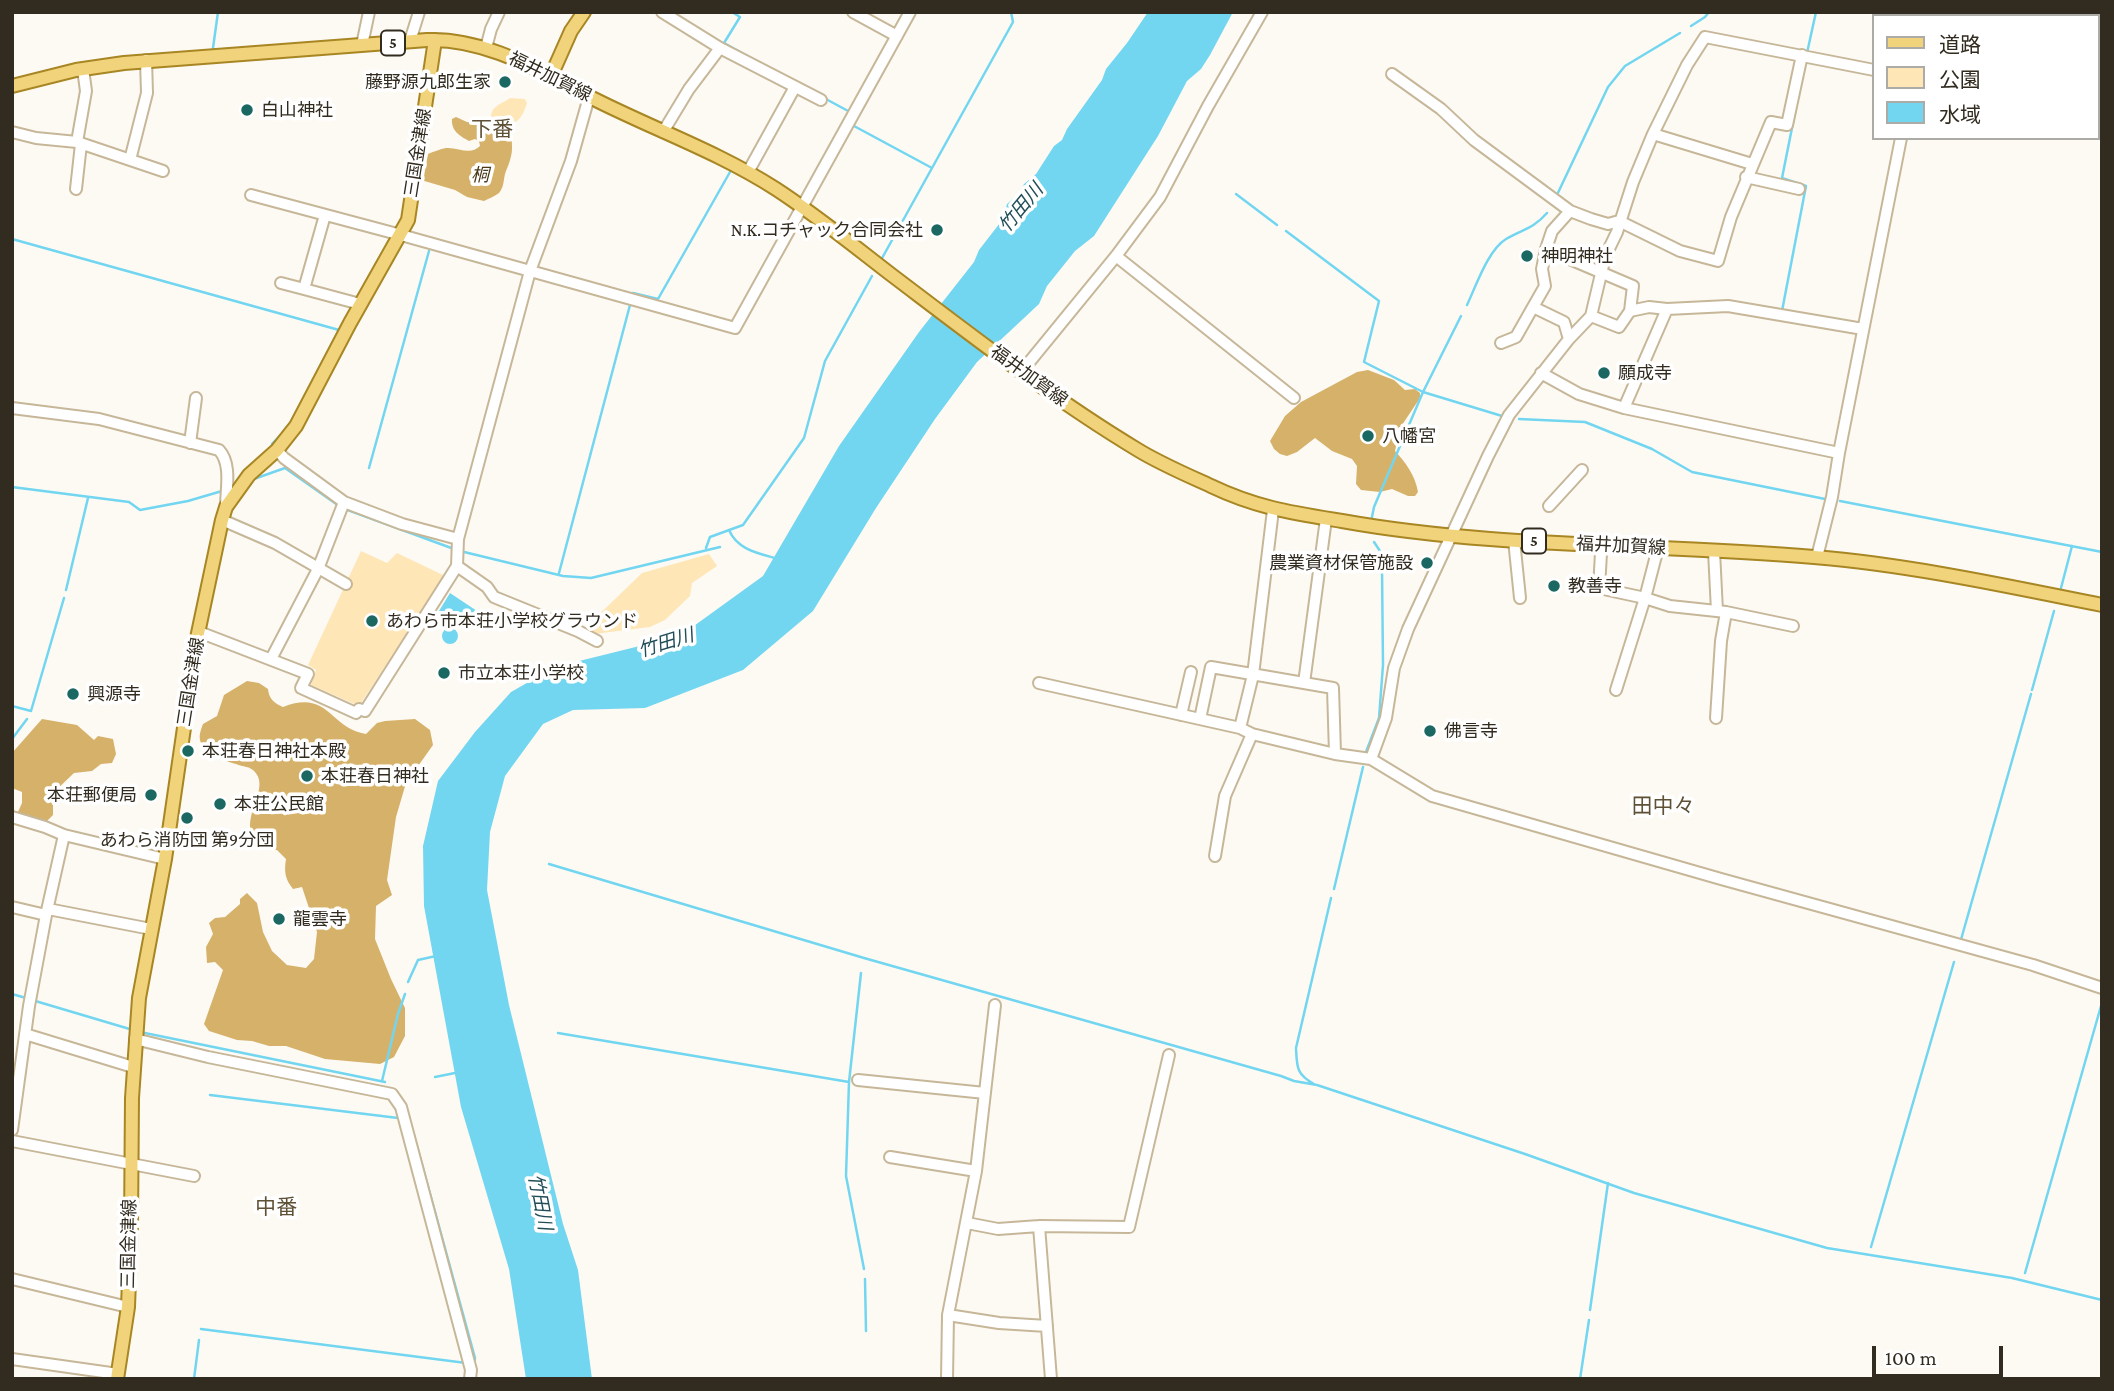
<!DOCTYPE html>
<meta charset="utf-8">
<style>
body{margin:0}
#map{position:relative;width:2114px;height:1391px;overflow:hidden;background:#fdfaf4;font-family:"Crimson Pro","Noto Sans JP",serif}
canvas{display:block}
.frame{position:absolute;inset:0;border:14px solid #322c20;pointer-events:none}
.legend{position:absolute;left:1872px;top:14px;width:228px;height:126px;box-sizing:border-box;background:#fff;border:2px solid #adaba6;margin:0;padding:9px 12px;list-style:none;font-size:21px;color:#322c20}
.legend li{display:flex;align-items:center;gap:14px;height:35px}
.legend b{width:35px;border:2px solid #adaba6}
.scale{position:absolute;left:1872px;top:1346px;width:131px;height:32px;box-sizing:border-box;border:4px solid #322c20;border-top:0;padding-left:9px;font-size:21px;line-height:24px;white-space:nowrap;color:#322c20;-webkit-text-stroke:5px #fff;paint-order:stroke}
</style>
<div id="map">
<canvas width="2114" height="1391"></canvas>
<div class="frame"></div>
<ul class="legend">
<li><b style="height:9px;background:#f1d37c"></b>道路</li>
<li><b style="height:19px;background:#ffe6b7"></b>公園</li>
<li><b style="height:19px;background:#72d6f0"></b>水域</li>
</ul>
<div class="scale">100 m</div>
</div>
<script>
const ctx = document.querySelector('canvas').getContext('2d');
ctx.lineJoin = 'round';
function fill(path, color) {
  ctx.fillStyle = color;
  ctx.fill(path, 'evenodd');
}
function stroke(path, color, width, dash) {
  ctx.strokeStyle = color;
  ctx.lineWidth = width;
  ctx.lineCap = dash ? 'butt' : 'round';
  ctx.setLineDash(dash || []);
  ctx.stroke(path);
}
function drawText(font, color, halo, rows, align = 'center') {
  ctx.font = font + ' "Crimson Pro","Noto Sans JP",serif';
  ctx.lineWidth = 7;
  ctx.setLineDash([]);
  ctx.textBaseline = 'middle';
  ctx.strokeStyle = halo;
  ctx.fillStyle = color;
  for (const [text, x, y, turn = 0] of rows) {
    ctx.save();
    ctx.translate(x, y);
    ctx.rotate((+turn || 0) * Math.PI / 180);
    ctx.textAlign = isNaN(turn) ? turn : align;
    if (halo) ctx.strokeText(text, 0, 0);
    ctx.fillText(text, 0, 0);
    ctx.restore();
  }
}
fill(new Path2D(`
 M510 98 525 99 527 103C521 122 515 127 494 123L491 120C490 106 500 105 510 98Z
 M361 551 387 563 397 553 445 576 359 706 311 685 316 670 308 665Z
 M709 554 717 566 692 583 690 596 665 620 650 627 594 634 585 628 642 573Z`), '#ffe6b7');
fill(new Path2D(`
 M456 117 467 122H478L489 127 501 126 510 133C514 148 512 157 506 171 503 178 505 186 499 193 495 196 488 199 484 201L467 197 455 190 421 180 428 154C433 152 440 149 446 148 459 147 470 156 480 146L479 141 475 139 469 141C460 136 451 131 452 119Z
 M1368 370 1394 380 1405 390 1415 389 1420 393V398L1400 428 1395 451C1406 463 1415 475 1418 492L1415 496H1408L1392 489 1380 492 1361 490 1356 484 1357 466 1352 459 1332 451 1315 438 1297 452 1287 456 1280 454 1274 449 1270 441 1285 416 1301 402 1357 372Z
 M247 681 259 683 268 689C269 699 274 703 283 707 329 689 329 728 366 734L377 723 385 721 415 719 430 730 433 745 406 783 396 817 387 880 392 895 376 906 375 939 391 979 405 1008V1036L394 1057 380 1064 325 1059 286 1046H269L252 1041 237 1040 209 1031 204 1024 223 970 215 962 207 963 206 947 213 934 209 923 215 918 225 917 240 904V899L247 893 257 903 263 932 272 951 287 965 306 968 314 959 317 932 302 887 293 889C285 879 284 872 286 859L277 850 260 849C233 820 272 792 255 772 250 766 243 767 236 764 226 762 202 751 200 740 199 735 201 729 203 724L217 716 224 695Z
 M42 719 77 725 94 740 98 736 113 739 116 754 112 763 101 764 92 771 74 773 53 793V815L46 822 17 814 22 803V792L12 788V753Z`), '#d6b16a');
fill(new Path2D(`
 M1148 12H1233L1210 55 1201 69 1187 81 1158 136 1094 236 1075 251 1047 286 1039 304 977 362 935 419 876 508 813 611 743 670 645 708 573 710 543 724 505 776 490 832 487 890 509 1005 563 1224 578 1270 592 1379H526L509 1269 461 1107 424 906 423 846 438 781 475 732 511 692 555 667 680 636 763 576 839 446 919 332 974 262 979 250 1003 219 1007 204 1020 192 1024 184 1036 174 1054 146 1062 140 1067 129 1102 80 1106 69 1127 43Z
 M450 593 477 611 466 628 439 611Z
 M442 636a8 8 0 1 1 16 0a8 8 0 1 1-16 0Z`), '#72d6f0');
stroke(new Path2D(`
 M732 12 740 17 724 43 760 63
 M1691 26 1705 17 1709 12
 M213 48 218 12
 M1807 53 1816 12
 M824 98 850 112
 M854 126 932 168
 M1236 194 1277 225
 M1556 197 1608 87 1625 66 1680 33
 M1286 231 1379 301 1364 362 1423 392 1502 416
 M12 239 339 330 310 386
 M881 260 1013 22 1011 12
 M633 293 658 299 730 172
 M1467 305C1476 286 1488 250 1506 239 1523 229 1533 229 1547 213
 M1782 311 1806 186 1782 178 1796 108
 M1519 419 1585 422 1652 449 1692 472 1825 499
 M272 444 282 434
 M369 468 429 251
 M251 480 285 468 339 506
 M12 487 129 502 140 510 188 501 222 491
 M1840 501 2102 552
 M345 509 454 549
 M1371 522 1374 507 1423 392 1461 316
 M729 530C737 549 757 553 775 558
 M706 548 710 537 743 525 804 438 825 361 872 276
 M460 551 563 576 591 578 720 547
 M559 573 630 305
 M2061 588 2072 546
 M66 590 88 498
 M2032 690 2054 611
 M12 706 31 711 64 598
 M12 739 27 719
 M1366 752 1379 718 1383 665 1382 568 1380 551 1374 542
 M549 864 864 958 1281 1076 1294 1081 1317 1085 1525 1154 1634 1193 1827 1248 2012 1278 2102 1300
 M1334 889 1363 767
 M1960 943 2031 694
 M861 973 849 1082 846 1176 864 1269
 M408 982 418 960 436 956
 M12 994 26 998
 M32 1000 133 1030
 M140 1032 385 1082
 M558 1033 849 1082
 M435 1077 455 1073
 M382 1081 398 1014 405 994
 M1314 1084C1296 1074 1297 1067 1296 1048L1331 898
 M210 1095 398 1118
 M414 1135 475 1358 474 1365
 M1871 1247 1954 962
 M2025 1273 2101 1006
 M865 1279 866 1331
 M1590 1310 1608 1183
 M201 1329 466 1363
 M194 1379 199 1340
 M1580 1379 1589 1320`), '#72d6f0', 2.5);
const minor = new Path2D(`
 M662 12 720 48 821 100
 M853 12 897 36
 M1926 16V12
 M410 41 419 12
 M362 45 369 12
 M486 48 491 29 499 12
 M1392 74 1441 109 1474 140 1570 211 1591 219 1608 224 1619 221 1680 251 1718 261 1731 217 1771 122 1787 125 1802 55
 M12 132 36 138 77 142 163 171
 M663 132 689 89 720 48
 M1653 134 1752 164
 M77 142 86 91 83 69
 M130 160 147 93 146 60
 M748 172 795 87
 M1746 177 1799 189
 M76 189 81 144
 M251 195 401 235 735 328 910 12
 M1570 211 1552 231 1546 249 1633 286 1630 311
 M325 215 304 289 360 304
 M1546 249 1542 269 1545 286 1533 307 1564 322 1569 339
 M1116 256 1294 398
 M281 283 304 289
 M1667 309 1728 306 1863 329
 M1591 316 1619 327 1630 311 1649 307 1667 309 1624 408
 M1501 343 1516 337 1533 307
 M1022 371 1116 256 1160 197 1208 106 1262 12
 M1541 373 1579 394 1624 408 1839 453
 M12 408 99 419 219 450C232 464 226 489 226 507
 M190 443 196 398
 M277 450 284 458 344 502 402 524 458 539 530 271 571 161 589 97
 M1549 506 1582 470
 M222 520 275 543 346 584
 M458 539 457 566 487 587 494 597 578 631 597 641
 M1514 540 1520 598
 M1599 545 1601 553 1599 588 1645 598 1670 606 1726 612 1793 626
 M1714 551 1717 611
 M1817 557 1832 497 1839 453 1901 138
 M199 632 308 674 301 688 356 713 359 709 365 711 457 566
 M271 659 318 569 344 502
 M1039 683 1240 728 1252 734 1335 754 1371 759 1432 796 1721 879 2033 965 2102 988
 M1304 683 1326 519
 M1616 690 1645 598 1658 548
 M1181 715 1191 672
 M1716 718 1721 641 1726 612
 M1200 719 1211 667 1333 688 1335 754
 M1240 728 1253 675 1273 510
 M1371 759 1386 718 1394 668 1408 629 1488 456 1509 415 1569 339 1591 316 1605 257 1617 232 1633 182 1653 134 1687 65 1705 37 1874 70
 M12 817 45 827 64 835 165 859
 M1215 856 1225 796 1252 734
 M12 907 46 915
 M48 909 151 929
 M25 1034 133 1067
 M135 1039 208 1057 392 1094 401 1107 471 1370 470 1379
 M858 1080 985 1093
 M12 1130 29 1006 46 915 64 835
 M12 1141 194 1176
 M890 1157 976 1171
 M967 1223 998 1229 1039 1226 1129 1227 1169 1055
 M1039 1226 1051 1379
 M12 1279 128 1307
 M948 1315 999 1323 1047 1326
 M12 1359 118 1374
 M947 1379 948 1315 976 1171 995 1005`);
const major = new Path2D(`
 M551 76 571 31 584 12
 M12 86 76 70 124 63 427 40C486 38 537 70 588 96 650 128 717 151 776 189 816 215 854 246 893 276 971 335 1053 399 1138 450 1161 464 1187 475 1211 486 1257 508 1293 513 1342 521 1498 549 1657 543 1814 557 1911 565 2007 586 2102 605
 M117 1379 128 1307 131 1226 132 1098 139 998 165 859 197 638 222 520 226 507 249 475 277 450 296 426 350 323 408 220 435 40`);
stroke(minor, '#c7b799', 14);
stroke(major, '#a88623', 16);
stroke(minor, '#fff', 10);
stroke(major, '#f1d37c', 12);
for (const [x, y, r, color] of [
 [505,82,7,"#1b6863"],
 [247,110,7,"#1b6863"],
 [937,230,7,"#1b6863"],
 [1527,256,7,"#1b6863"],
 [1604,373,7,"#1b6863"],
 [1368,436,7,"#1b6863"],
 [1427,563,7,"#1b6863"],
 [1554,586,7,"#1b6863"],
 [372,621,7,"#1b6863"],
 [444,673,7,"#1b6863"],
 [73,694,7,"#1b6863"],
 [1430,731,7,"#1b6863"],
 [188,751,7,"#1b6863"],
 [307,776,7,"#1b6863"],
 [151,795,7,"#1b6863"],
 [220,804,7,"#1b6863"],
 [187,818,7,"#1b6863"],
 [279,919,7,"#1b6863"]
]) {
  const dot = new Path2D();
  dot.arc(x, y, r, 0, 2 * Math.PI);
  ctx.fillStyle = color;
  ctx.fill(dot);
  stroke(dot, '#fff', 2.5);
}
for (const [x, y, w] of [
 [393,43,24],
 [1534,541,24]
]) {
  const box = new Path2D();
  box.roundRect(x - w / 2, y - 12.5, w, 25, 5);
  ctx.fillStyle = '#fff';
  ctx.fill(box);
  stroke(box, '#322c20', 2);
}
drawText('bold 16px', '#322c20', null, [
 ["5",393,43],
 ["5",1534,541]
]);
drawText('18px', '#322c20', '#fff', [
 ["福井加賀線",550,77,26],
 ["三国金津線",418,153,-81],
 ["福井加賀線",1029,376,36],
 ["福井加賀線",1621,546,3],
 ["三国金津線",191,682,-81],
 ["三国金津線",129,1244,-89]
]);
drawText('18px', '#322c20', '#fff', [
 ["藤野源九郎生家",491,82,"right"],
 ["白山神社",261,110],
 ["N.K.コチャック合同会社",923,230,"right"],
 ["神明神社",1541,256],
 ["願成寺",1618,373],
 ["八幡宮",1382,436],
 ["農業資材保管施設",1413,563,"right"],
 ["教善寺",1568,586],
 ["あわら市本荘小学校グラウンド",386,621],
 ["市立本荘小学校",458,673],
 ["興源寺",87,694],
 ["佛言寺",1444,731],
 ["本荘春日神社本殿",202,751],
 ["本荘春日神社",321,776],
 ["本荘郵便局",137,795,"right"],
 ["本荘公民館",234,804],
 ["あわら消防団 第9分団",187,840,"center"],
 ["龍雲寺",293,919]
], 'left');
drawText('italic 18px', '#49391a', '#fff', [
 ["桐",480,175]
]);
drawText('italic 19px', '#214d58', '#fff', [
 ["竹田川",1021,208,-50],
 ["竹田川",666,643,-17],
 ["竹田川",540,1202,79]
]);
drawText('21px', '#5f5136', '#fff', [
 ["下番",492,130],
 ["田中々",1663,807],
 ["中番",276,1208]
]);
</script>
